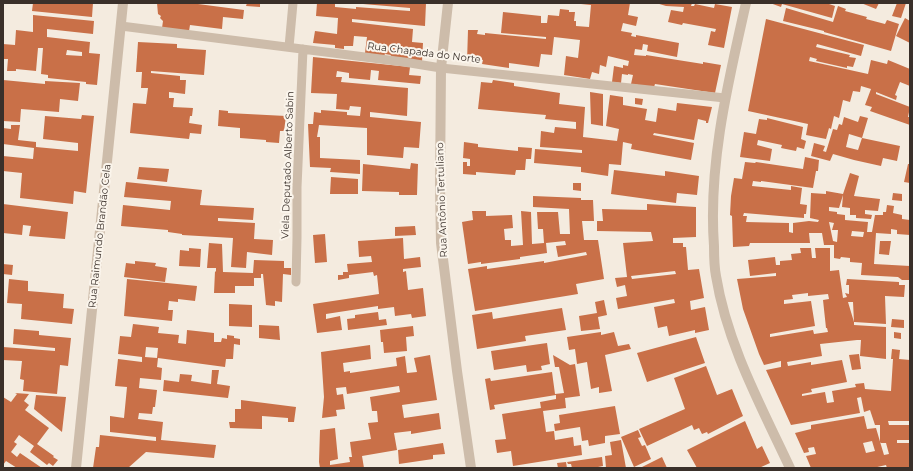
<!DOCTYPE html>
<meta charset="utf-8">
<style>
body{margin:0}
#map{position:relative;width:913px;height:471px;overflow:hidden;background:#f4ebdf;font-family:Montserrat,sans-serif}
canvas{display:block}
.frame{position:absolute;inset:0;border:4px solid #3a302a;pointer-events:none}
</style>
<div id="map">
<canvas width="913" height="471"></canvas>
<div class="frame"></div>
</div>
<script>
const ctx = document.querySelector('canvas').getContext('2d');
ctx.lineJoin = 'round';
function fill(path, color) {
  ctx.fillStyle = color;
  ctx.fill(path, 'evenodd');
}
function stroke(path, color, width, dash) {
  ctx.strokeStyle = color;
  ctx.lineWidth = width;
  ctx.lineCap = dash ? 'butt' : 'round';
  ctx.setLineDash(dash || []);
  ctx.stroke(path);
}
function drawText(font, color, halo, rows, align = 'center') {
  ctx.font = font + ' Montserrat,sans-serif';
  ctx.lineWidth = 4;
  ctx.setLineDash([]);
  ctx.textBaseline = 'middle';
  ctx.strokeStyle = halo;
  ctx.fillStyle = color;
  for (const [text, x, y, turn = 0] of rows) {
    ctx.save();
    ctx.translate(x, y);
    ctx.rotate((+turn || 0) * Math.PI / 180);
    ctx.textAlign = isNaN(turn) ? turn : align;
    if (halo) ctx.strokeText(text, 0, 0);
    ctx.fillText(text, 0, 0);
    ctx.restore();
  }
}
fill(new Path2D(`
 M33 3H93L92 17 32 11Z
 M157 3H199L198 4 244 10 243 19 223 17 222 29 190 25 189 31 162 28 163 21 160 18 161 16 158 14Z
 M247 3H260V7L246 6Z
 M317 3H329L328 4H335V7L356 9V7L410 11V8L363 4V3H426L425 26 352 19V22L413 29 412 42 423 43 422 62 390 57 391 55 385 54 384 56 365 53 367 37 354 36 353 46H344V49L335 48V45L313 43 315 31 337 34 338 18 316 16Z
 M581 3H630L628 15 638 17 636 26 623 23 621 31 632 33 631 36 636 37V35L679 43 677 57 647 51 648 45 643 44 642 50 635 49 634 55 646 56V55L703 64V62L721 65 715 93 655 84 654 87 631 84 633 75 628 74V75L622 74 621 83 612 82 614 66 623 68V65L628 66 629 61 608 56 606 67 600 65 599 74 592 72 590 79 564 75 566 56 578 58 580 40 554 37 552 55 541 54 539 67 509 63V68L482 64 483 60 474 59V63L467 62 468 30H478L477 34 485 35V33L546 39V37L501 33 503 12 541 16V23H547L548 15 559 16 560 9 569 10V12H575L574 21H576V26L589 27 591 5 581 4Z
 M656 3H692L691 6H694L695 4 714 8 715 4 732 7 724 48 708 45 711 31 715 32 716 29 683 23 682 25 668 22 671 10 683 12 684 7 666 6Z
 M770 3H826L835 6 832 18 782 4 781 7Z
 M861 3H879L876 9Z
 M897 3H906L901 18 892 16Z
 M838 6 846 9 845 11 867 17 866 19 885 24 887 20 899 24 891 51 824 32V31L783 21 786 8 833 22Z
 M33 15 94 21 93 34 47 29V37L90 42 89 53 100 54 97 85 86 84V82L48 78V75L41 74 43 48H38L36 71 16 69V71H7L8 59H3V44L15 45 16 30 33 32ZM67 50 82 52V56L66 55Z
 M905 18 910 21V43L896 36Z
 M766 19 864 45 861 56 817 44 816 47 850 55 849 57 856 58 853 67 847 66V68L816 61 817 59 810 57 809 61 868 74 871 60 887 64 888 60 910 69V86L900 82 895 95 897 96 896 100 876 92V94L910 107 908 117H910V125L870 111 872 107 865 105 871 89 861 86 860 92 853 91 850 102 843 100 839 118 834 116 831 129 829 128 826 139 806 135 808 124 748 111Z
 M138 42 177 44V48L206 50 204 75 151 71V73L180 76V80H186L185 94 169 92V98H174L173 107 193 108 192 116H190L189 123 202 125 201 134 190 133 189 139 130 133 133 103 146 104 148 88H141L142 72H136Z
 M313 57 410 67 409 75 421 76 420 84 378 80 379 71 371 70 370 80 349 78V73L337 71 336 77H342L341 82 408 88 407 116 370 112V117L421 122 419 148 404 147 403 158 367 155V128L319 125 317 137H320V158L360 160V174L330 172 331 168 310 167 308 124H313L314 112 321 113V110L347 112V115L360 116 361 107 350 106 349 110 336 109 337 94 311 93Z
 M3 80 45 84V81L80 83 78 101 60 99 59 112 21 109 20 122 3 121Z
 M493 80 514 83V86L560 93 559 104 585 107 583 137 617 141 619 129 606 126 610 95 623 97V105L647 109 645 120 656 122 658 108 676 111 677 103 712 107 708 123H706V121L698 119 694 140 654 133 653 135 694 143 691 160 631 149 632 144 623 142 621 165 609 164 608 176 581 172V167L534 163 535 149 582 153V150L540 147 541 131 554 133 555 127 576 129V122L545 119 546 115 478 109 481 82 492 83Z
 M590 92 603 94V126L591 124Z
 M635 98 643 99 642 105 635 104Z
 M219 110 228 111V113L286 116 284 131H280L279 143 266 142V140L240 138V128L218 126Z
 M82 115 94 116 86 193 74 191 73 204 20 198 22 173 3 171V156L33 159 34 148 3 144V128L11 129V125H20L18 140 36 142V147L78 151V143L43 139 45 116 81 119Z
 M860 116 868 118 862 138 900 146 897 161 883 158 881 166 854 160 833 154 830 161 811 156 814 143 825 146 823 151 826 152 833 129 837 130 839 124 842 125 844 117 858 122ZM849 134 862 138 858 150 846 147Z
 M767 118 803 127 801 139 806 141 804 149 797 147 796 151 781 148 782 145 758 140 757 145 772 149 770 161 740 157 744 132 756 134 759 119 767 120Z
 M464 142 478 144V147L518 151V147L532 148 531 159H526L525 170H516L515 175 476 172V175L463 174V162H467V166H470V159L463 158Z
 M805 157 819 160 818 171H816L813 188 761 181V182L753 181 752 186 791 190V186L802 188 800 204 807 205 806 214H804V218L744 213 743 216H747L746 222 789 223V232L793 233V223L809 221 818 222 819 220 810 218 811 193 826 194V191L843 194 850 173 859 176 854 196 880 199 878 211 865 210V214L872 215 871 219 856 218V215H850V208L842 207 843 195 839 208 829 207V211L837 212V214L845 215V220L868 222 867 232H872L875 215H883V212H886L887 205 894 206 893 213 902 215V219L910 220V235L897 234V230L891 229V234L876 233 874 264 910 266V280H902L898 277 861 275 862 263 850 262V258L841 257 840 259 834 258V245H824L822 233H809L810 243H750L749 246 733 247 732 216 730 215 731 196 734 178 742 179 745 162 755 163 756 162 803 169ZM829 222 834 223 832 230H838L837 242 833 241ZM852 231 864 232 863 237 851 236Z
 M411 163 418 164 417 195H399V192L362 191 363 164 410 169Z
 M908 164H910V183L904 182Z
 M139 167 169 169 167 182 137 179Z
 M614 170 665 176V171L699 176 697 195 677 193 676 203 611 194Z
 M331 177 358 179V194H330Z
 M126 182 202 190 200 205 254 208 253 220 218 218V221L255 223 254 239 273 240 272 255 247 252 246 268 231 267 233 238 182 235V234L168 232V230L121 226 123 205 170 210 171 201 124 197Z
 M573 183H581V191L573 190Z
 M893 193 902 194V201L892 200Z
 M533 196 581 198V200H593L594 221H582L584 240H598L604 279 576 284 578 294 475 311 468 269 487 266V269L544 261V263L587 255 586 252 558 257 556 246 566 245 565 241 546 243 547 253 520 257V259L481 264V262L468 264 462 222 473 220 472 211H486V216L512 215 513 228 504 229 505 240H511V246L523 245 521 211 531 212 532 244 544 243 543 229H538L537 212H558L560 234H570L569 209 533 207Z
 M3 204 68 212 65 239 29 236 31 226 23 225 22 235 3 233Z
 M647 204 696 207V237L673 238V243H683V247H686L688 270 699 269 704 298 690 301 691 310 705 307 709 330 695 333V330L669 336 667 326 658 328 654 307 675 303 674 299 618 309 616 298 627 296 625 285 617 287 615 278 627 277 623 243 653 241 651 232 597 231V221H603L602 209 647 210ZM675 271 676 274 632 279 631 276Z
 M415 226 416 235 395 236V227Z
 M325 234 327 262 315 263 313 235Z
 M403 238 404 259 420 257 421 267 403 269V272L406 271 408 290 423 288 426 316 412 318 411 314 395 316 394 307 378 309V306L326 314V319L340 316 342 330 317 333 313 304 379 294 377 275 374 276 373 272 349 275V278L338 280V275H343V272H348L347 264 372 262 371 256 359 257 358 241Z
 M880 241H891L889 255 879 254Z
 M209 243 222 244 223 272 253 273 254 260 284 261V268H291V275L283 274 282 302 275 301V306L266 305 263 274H261V278H254V286H235V293H214L215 271 216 272V268H207Z
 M189 248 201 249 200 267 179 266 180 250 189 251Z
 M800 248H811L812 258H816L815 248H830V271L839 270 843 298 847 297 845 293 849 294V285H846L847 279 899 282V285H905L904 297 885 296 886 324 854 322V325L886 327V359L860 356 861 340H857L820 344 822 356 787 362 788 366 811 362V365L842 360 847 382 811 389 812 392 802 394V396L825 392 827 403 834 402 832 391 856 387 855 384 864 383 865 389 891 391 893 359H891L892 349 900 350 899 359 910 360V421H888L889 425H910V440H897V443H910V468H887L886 465 873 468 872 467 865 468H811L806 456 816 454 814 447 808 448 809 452 804 453 795 433 811 429V425L864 416 867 429 876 428 881 445 884 455 889 454 886 443H880V425H875L870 410 864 412 861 397 857 398 860 413 791 425 766 370 781 367V361L764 365 759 354 743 309 737 279 776 276V273L750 276 748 260 775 257 776 265H780V261L792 260 791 254 801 253ZM808 293V296L828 294 829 299 823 300 826 328H827L828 332 814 334 813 330 770 337V334L815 326 811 301 784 304V300L793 299 792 295ZM848 302H853L854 322ZM872 441 875 451 866 453 863 443Z
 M135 261 156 263 155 266 167 268 165 282 124 277 126 263 135 264Z
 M3 264 13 265 12 275 3 274Z
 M9 279 28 281V291L64 294 63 308 74 309 72 324 21 319 22 304 7 303Z
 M127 279 197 286 195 301 178 299V302L169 301 168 310H173L172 321 124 316Z
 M604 300 607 315 598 317 600 329 581 331 579 316 597 313 595 302Z
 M229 304 252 305V327L229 326Z
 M562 308 566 330 525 336 526 341 477 349 472 315 492 312 493 319Z
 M378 312 379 320 386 319 387 325 348 330 347 319 355 318V315Z
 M892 319 904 320V328L891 327Z
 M133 324 159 327 158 333 179 335 178 343 186 344 187 330 214 333V342H221L222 338 227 339V335L234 336V338L240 339V345L234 344 233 359H226L225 367 158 358 157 367 162 368 161 380 140 378 139 388 157 390 155 407H153L152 414 139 413 138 419 163 422 161 440 216 445 214 458 146 452 128 468H93L96 447H99L100 435 156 441V437L110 432V416L124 418 127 387 115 386 118 359 142 362V357L118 354 120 336 131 337ZM146 347 158 348 157 358 145 357Z
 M259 325 279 326 280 340 259 338Z
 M413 326 414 336 406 337 407 351 384 353 383 342H381L380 330Z
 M14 329 39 331V335L71 338 68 366 60 365 57 394 23 391 24 380 20 379 22 361 3 360V347L55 351V348L13 344Z
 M601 332V335L614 332 618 346 629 344 631 349 605 355 612 391 599 393V387L591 389 587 362 577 364 575 349 569 350 567 337Z
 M894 332 901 333V339L894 338Z
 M696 337 705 363 647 382 637 353Z
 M547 343 550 364 541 366 542 370 527 372 526 365 494 370 491 351Z
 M370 345 371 359 343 363 344 372 350 371V373L397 366 396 358 405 356 407 373 417 372 414 358 430 355 437 400 402 405 404 418 439 413 441 429 411 434V431L394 433 397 450 362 456 364 468H320L319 462 320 430 335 428 338 459 330 461V465L350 462 349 457H352L350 442 371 439 368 423 378 422 377 411H372L370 397 400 392 399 386 347 394 346 387 336 388 337 395 343 394 345 409 336 410 337 416 322 418 324 397 321 352Z
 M859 354 861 369 852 370 849 355Z
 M553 355 570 365 575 364 580 396 565 398 566 408 543 411 546 432 554 431 555 440 573 437 574 446 581 445 582 455 513 466 511 451 497 453 495 440 506 439 502 414 541 408 540 402 556 399V395L494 405 495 409 490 410 485 379 490 378 491 381 552 372 555 394 564 393 559 367H555Z
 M706 366 717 395 732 389 743 416 708 434 707 432 702 434 699 428 694 430 692 425 647 446 639 429 685 409 674 378Z
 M212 370H219L217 384 230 386 228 398 163 391 164 380 179 382 180 374 192 375 191 381 211 384Z
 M15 393 29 394 24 401 29 405 25 410 49 428 37 444 54 456 53 457 58 460 53 466 49 463 47 465 30 452 34 446 19 435 14 442 17 444 11 452 17 457 20 453 42 468H17L6 461 3 465V397L11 402 17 394Z
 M36 395 66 397 62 432 34 409Z
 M241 400 296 407 294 422H288V418L262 416V429L230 428 229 422H235V409H241Z
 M615 406 620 434 605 436V443L589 446 588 440 582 441 580 427 555 431 554 424 560 423 559 415Z
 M745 421 757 449 762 446 770 463 759 468H697L687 450Z
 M638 430 641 437 638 438 642 446 645 445 651 459 634 467 621 437Z
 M621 440 626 468H606L605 456 612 455 610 442Z
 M443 443 445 454 433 455V459L399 464 398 450Z
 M602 457 603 466 593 468H572L571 464H568L567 462Z
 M662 457 667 468H640Z
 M566 462 567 468H558L557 463Z`), '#c97048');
stroke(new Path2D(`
 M121 26 404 62 441 68 725 98
 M289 47 293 3
 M296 282 297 238V187L303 49`), '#cdbcaa', 9);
stroke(new Path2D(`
 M448 3 441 68 440 186 441 243 457 371 471 468
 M746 3C728 83 708 164 714 246 714 256 714 266 716 276 727 344 761 406 790 468
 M76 468 123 3`), '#cdbcaa', 10);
drawText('10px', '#3a302a', '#fbf5ec', [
 ["Rua Chapada do Norte",424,53,7],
 ["Viela Deputado Alberto Sabin",288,165,-88],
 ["Rua Antônio Tertuliano",442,200,-92],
 ["Rua Raimundo Brandão Cela",100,236,-84]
]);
</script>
